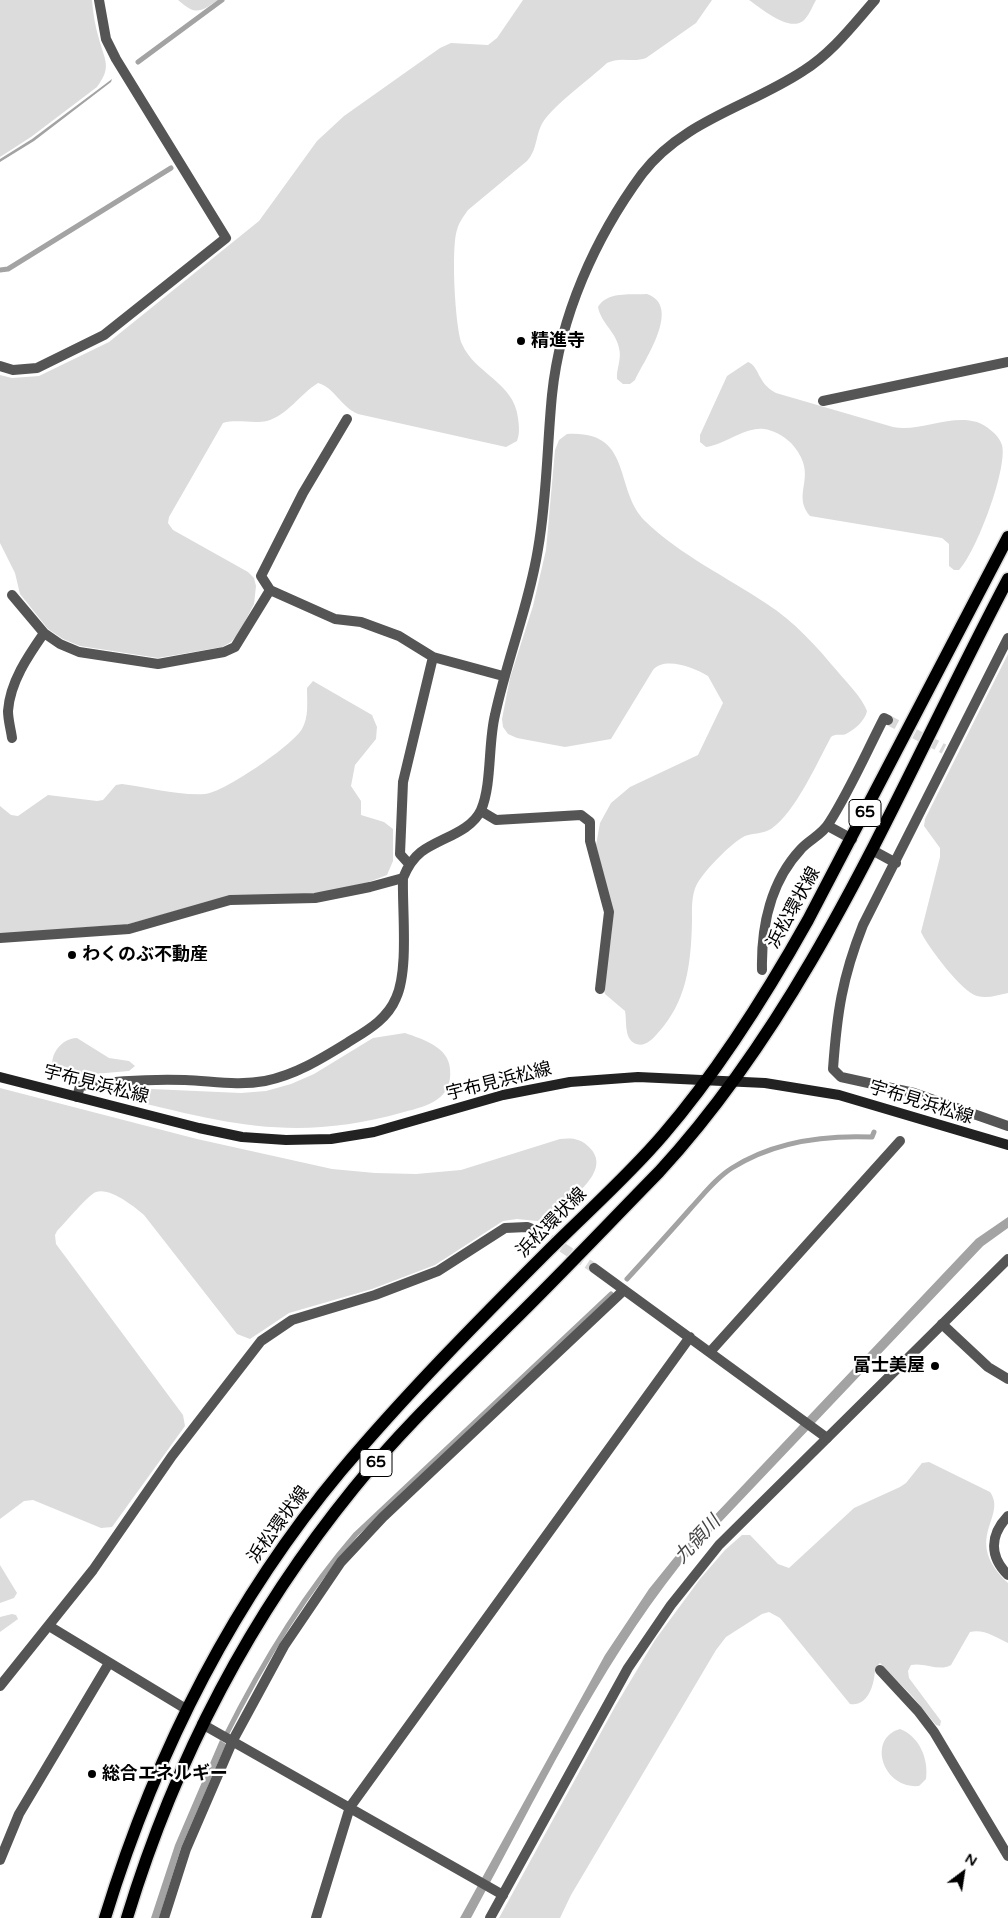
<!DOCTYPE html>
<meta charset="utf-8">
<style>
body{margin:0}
#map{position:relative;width:1008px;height:1918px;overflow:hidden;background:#fff;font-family:"Varela Round",sans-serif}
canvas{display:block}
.north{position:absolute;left:938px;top:1848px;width:50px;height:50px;-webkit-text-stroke:4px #fff;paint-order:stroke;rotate:31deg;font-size:14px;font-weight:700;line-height:20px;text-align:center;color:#000}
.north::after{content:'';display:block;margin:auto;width:18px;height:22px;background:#000;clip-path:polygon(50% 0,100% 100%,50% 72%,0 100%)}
</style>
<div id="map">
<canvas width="1008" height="1918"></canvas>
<div class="north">N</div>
</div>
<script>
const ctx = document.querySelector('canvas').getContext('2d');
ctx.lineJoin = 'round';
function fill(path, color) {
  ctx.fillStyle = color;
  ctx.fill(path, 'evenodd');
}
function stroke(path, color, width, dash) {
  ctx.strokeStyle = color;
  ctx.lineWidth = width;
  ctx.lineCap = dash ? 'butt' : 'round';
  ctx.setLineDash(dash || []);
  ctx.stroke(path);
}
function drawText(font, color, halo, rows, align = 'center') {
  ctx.font = font + ' "Varela Round","Noto Sans JP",sans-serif';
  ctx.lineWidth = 4.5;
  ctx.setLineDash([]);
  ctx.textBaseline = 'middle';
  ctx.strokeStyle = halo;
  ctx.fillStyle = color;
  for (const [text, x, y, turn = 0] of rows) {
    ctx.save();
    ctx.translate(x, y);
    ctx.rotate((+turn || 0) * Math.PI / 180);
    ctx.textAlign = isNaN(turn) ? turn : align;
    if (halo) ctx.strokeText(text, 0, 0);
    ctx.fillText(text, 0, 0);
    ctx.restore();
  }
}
fill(new Path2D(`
 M0 0H92C93 13 95 26 99 39 105 61 112 67 97 87L31 137 0 157Z
 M178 0H218C200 12 196 16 178 0Z
 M523 0H712L696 23 646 58C633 63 620 56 607 63 591 78 554 105 543 122 535 135 538 149 527 161L468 210C464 216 459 222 457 230 451 247 455 327 462 344 475 374 514 382 518 418 519 426 520 433 517 441L506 447 358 414C341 407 334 387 318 383 300 394 288 415 267 421 253 424 237 419 223 423L169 517 168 523 173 530 248 572 254 578 256 586 254 604 239 633 231 642 222 647 158 658 80 646 63 639 48 629 20 594 15 573 0 543V375L12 378 39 376 109 342 259 221 317 141 344 116 440 48 451 43 488 45 497 38Z
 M749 0H816C812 7 809 16 803 21 788 32 761 8 749 0Z
 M647 294C682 306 645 359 635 380L630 384H623L617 379C616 369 622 359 619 348 616 332 601 323 598 307 607 291 631 295 647 294Z
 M748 362C760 367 757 383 776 393L893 427C920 432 950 414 977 422 986 425 999 435 1002 445 1008 468 976 553 959 570H954L949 566V544L942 538 810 516C790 492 821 476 791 443 784 436 773 430 764 429 744 427 725 445 706 447L700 442V435L727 376Z
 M567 434C634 430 613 489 645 521 680 555 727 577 767 604 795 622 817 647 838 672 848 684 861 696 867 711 865 721 855 729 846 734 840 736 836 733 831 737 817 763 795 813 771 829 763 834 754 833 745 836 731 843 705 870 697 884 691 895 692 910 692 921 691 964 687 1002 657 1034 651 1041 643 1048 634 1043 624 1037 627 1021 625 1011L605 994 603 987 611 938 613 912 596 845 600 823 611 803 630 787 698 755 723 703 708 676C695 668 665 656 653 670L611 739 565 747 517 738 508 734 503 727 502 719 510 678 533 606 546 550 555 450 559 440Z
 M1008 654V993C998 995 987 999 977 996 962 992 928 947 921 932L940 857V848L924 826 925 819Z
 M313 681 372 715 377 727 376 739 355 765 351 786 361 801V815L384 822 393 829V861L387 875 369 882 324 892 294 895 229 896 129 924 0 934V806L11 815 18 816 48 795 97 801 103 800 116 785 122 784C147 787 180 796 205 794 223 793 293 745 302 729 309 717 307 702 307 688Z
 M405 1033C422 1039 449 1047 450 1069 453 1099 428 1106 404 1112 298 1142 231 1125 127 1099L122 1096 121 1092 126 1090 151 1089 241 1093 266 1091 291 1084 314 1074 373 1038Z
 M77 1038 109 1058 129 1061 135 1066 129 1071 59 1077C43 1064 58 1038 77 1038Z
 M0 1088 197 1139 332 1169 375 1173 416 1174 461 1170 560 1139C571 1138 580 1138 589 1147 609 1166 584 1187 570 1201 563 1208 556 1216 547 1222L517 1219 503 1221 435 1265 372 1289 289 1313 250 1339 237 1334 144 1215C135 1207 110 1187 96 1192 88 1195 65 1223 57 1231L55 1235 56 1244 183 1415 185 1426 112 1527 101 1528 33 1500 24 1501 0 1519Z
 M929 1462 990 1492C1008 1517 961 1539 1008 1583V1643C995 1637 984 1629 970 1632L951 1665C939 1672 925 1662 911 1665L908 1671 909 1678 941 1721 940 1726 936 1725 913 1697 880 1663 875 1668C875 1682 869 1707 850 1704L780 1618 769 1612 762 1614 726 1637 716 1650 571 1895 560 1918H499L616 1705 655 1640 700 1579 725 1550 742 1535H750L778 1564 789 1568 854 1508 900 1487 906 1483 922 1463Z
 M0 1565 17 1593 14 1598 0 1603Z
 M12 1614 16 1615 18 1619 0 1632V1617Z
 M900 1729C919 1736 929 1759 926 1779L919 1786C882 1789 867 1738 900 1729Z`), '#dcdcdc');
fill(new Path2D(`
 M112 79 111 82 34 141 0 162V159L32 139Z
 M1008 1217V1228L983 1246 681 1564C597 1670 536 1799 471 1918H460L605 1655 649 1589 674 1558 976 1239Z
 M220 1740 226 1744 181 1848 159 1918H151L175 1845Z`), '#a3a3a3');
stroke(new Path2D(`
 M138 62 222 0
 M0 270 8 269 171 168
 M627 1279C649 1255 670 1232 691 1208 704 1194 716 1178 732 1168 773 1142 824 1135 872 1137L874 1132
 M224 1739C260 1667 303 1595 356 1534L611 1294`), '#a3a3a3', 5);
stroke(new Path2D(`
 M888 720 944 749
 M537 1231 594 1268`), '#d9d9d9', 10, [10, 5]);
const primary = new Path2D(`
 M105 1918C155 1755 231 1603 341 1471 406 1394 478 1321 549 1250 587 1212 628 1176 663 1135 719 1070 766 995 808 920L1008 537
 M127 1918C175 1760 250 1616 354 1488 401 1430 456 1378 509 1325 560 1275 609 1223 659 1172 816 1001 901 781 1008 579`);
stroke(primary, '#dbdbdb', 15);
stroke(new Path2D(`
 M0 366 13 370 37 368 104 335 226 238 116 59 106 39 99 0
 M823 401 1008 362
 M270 590 261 576 303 493 347 419
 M12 595 44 633 60 644 79 652 158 664 224 652 235 647 270 590 335 619 361 622 399 636 433 657 503 676
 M1008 638 863 925C842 978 837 1013 833 1069L841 1077 914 1093 1008 1126
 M12 738C11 730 8 720 8 711 10 682 28 656 44 633
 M481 811 496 820 581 815 590 822V841L609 912 600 989
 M828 826 852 839
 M872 850 896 863
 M409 864 400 854 403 782 433 657
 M0 938 129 929 230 900 315 898 370 887 403 878
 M762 970C761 926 771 881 801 849 809 840 823 834 829 823 850 790 866 753 884 718L888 720
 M77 1097 80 1086C115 1081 150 1079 185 1080 212 1081 238 1086 265 1081 295 1075 321 1059 347 1043 366 1031 387 1020 396 998 409 970 402 910 403 878 407 868 412 859 421 852 440 838 471 832 481 810 492 785 488 743 495 715 507 659 529 605 538 549 547 498 547 446 552 395 560 316 595 238 642 174 682 121 750 106 803 71 832 53 853 25 875 0
 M594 1268 827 1438
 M942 1324 988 1367 1008 1379
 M710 1352 900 1141
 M1008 1516C990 1535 989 1556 1008 1575
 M49 1626 186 1709
 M880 1670 918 1711 934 1732 1008 1856
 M0 1686 93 1570 172 1456 261 1341 292 1320 375 1295 438 1271 505 1228 527 1227 537 1231
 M202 1724 503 1895
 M0 1860 19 1814 109 1663
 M164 1918 186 1849 233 1740 284 1646 341 1562 383 1517 624 1290
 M316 1918 350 1807 690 1337`), '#555', 10);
stroke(new Path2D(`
 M490 1918 628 1668 671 1605 719 1545 1008 1259`), '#555', 10);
stroke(new Path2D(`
 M0 1077 199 1128 242 1137 286 1140 331 1139 374 1132 503 1095 570 1082 638 1077 765 1083 839 1095 1008 1145`), '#222', 10);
stroke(primary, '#000', 12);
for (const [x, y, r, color] of [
 [521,341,5,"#000"],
 [72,955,5,"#000"],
 [935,1366,5,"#000"],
 [92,1774,5,"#000"]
]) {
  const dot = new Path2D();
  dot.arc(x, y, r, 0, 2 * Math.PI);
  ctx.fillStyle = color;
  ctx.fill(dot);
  stroke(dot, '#fff', 2);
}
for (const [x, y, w] of [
 [865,813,32],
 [376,1463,32]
]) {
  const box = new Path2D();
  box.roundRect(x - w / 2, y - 13.5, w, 27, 4);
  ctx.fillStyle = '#fff';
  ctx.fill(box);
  stroke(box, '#000', 1);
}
drawText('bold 16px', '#000', null, [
 ["65",865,813],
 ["65",376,1463]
]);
drawText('bold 18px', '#000', '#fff', [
 ["精進寺",531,341],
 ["わくのぶ不動産",82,955],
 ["富士美屋",925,1366,"right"],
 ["総合エネルギー",102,1774]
], 'left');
drawText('18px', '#000', '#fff', [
 ["浜松環状線",794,908,-61],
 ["宇布見浜松線",499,1082,-14],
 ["宇布見浜松線",96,1085,14],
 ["宇布見浜松線",921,1103,17],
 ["浜松環状線",552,1223,-45],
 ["浜松環状線",279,1525,-54]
]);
drawText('italic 19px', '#444', '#fff', [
 ["九領川",698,1540,-47]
]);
</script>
